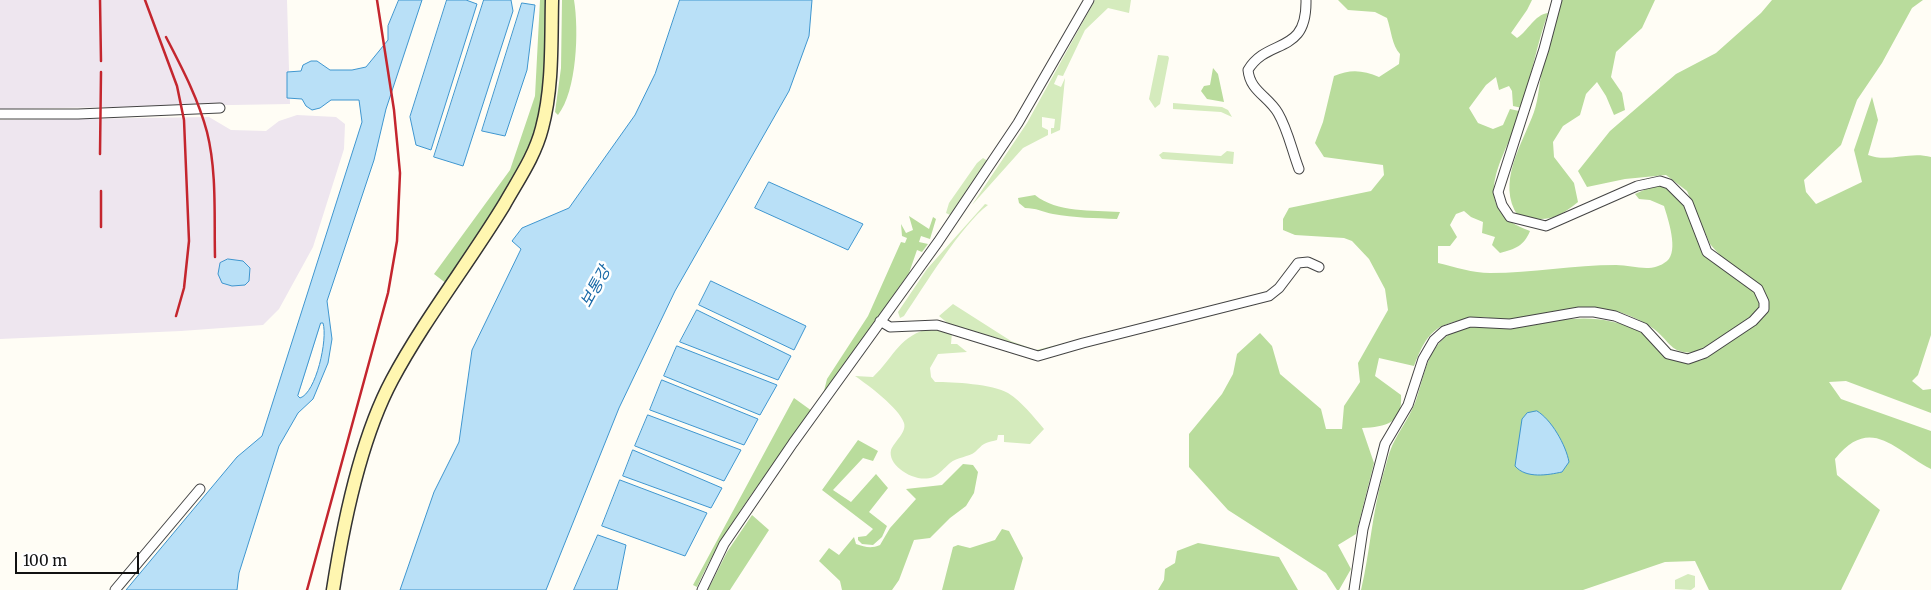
<!DOCTYPE html>
<meta charset="utf-8">
<style>
body{margin:0}
#map{position:relative;width:1931px;height:590px;overflow:hidden;background:#fffdf5;font-family:Merriweather,serif}
canvas{display:block}
.scale{position:absolute;left:15px;top:552px;width:124px;height:22px;box-sizing:border-box;border:2px solid #111;border-top:0;padding-left:6px;font-size:15px;line-height:18px;white-space:nowrap;color:#111;-webkit-text-stroke:4px #fff;paint-order:stroke}
</style>
<div id="map">
<canvas width="1931" height="590"></canvas>
<div class="scale">100 m</div>
</div>
<script>
const ctx = document.querySelector('canvas').getContext('2d');
ctx.lineJoin = 'round';
function fill(path, color) {
  ctx.fillStyle = color;
  ctx.fill(path, 'evenodd');
}
function stroke(path, color, width, dash) {
  ctx.strokeStyle = color;
  ctx.lineWidth = width;
  ctx.lineCap = dash ? 'butt' : 'round';
  ctx.setLineDash(dash || []);
  ctx.stroke(path);
}
function drawText(font, color, halo, rows, align = 'center') {
  ctx.font = font + ' Merriweather,"Noto Sans KR",serif';
  ctx.lineWidth = 5;
  ctx.setLineDash([]);
  ctx.textBaseline = 'middle';
  ctx.strokeStyle = halo;
  ctx.fillStyle = color;
  for (const [text, x, y, turn = 0] of rows) {
    ctx.save();
    ctx.translate(x, y);
    ctx.rotate((+turn || 0) * Math.PI / 180);
    ctx.textAlign = isNaN(turn) ? turn : align;
    if (halo) ctx.strokeText(text, 0, 0);
    ctx.fillText(text, 0, 0);
    ctx.restore();
  }
}
fill(new Path2D(`
 M0 0H287L290 104 0 109Z
 M297 115 336 117 345 124 344 149 313 247 279 309 263 325 181 331 0 339V120L209 117 231 130 266 131 279 121Z`), '#eee6ef');
fill(new Path2D(`
 M1095 0H1131L1129 13 1108 8 1085 30 1063 76 1058 75 1054 84 1061 87 1065 78 1060 130 1051 134V128H1054L1055 119 1042 117V127L1048 130V135L1023 148 972 205 1027 123Z
 M1158 55 1168 56 1169 58 1160 104 1155 108 1149 99Z
 M1173 103 1222 107 1228 110 1232 117 1221 112 1173 109Z
 M1227 151 1234 152 1233 164 1162 159 1159 155 1163 152 1221 156Z
 M983 158 988 161 950 215 946 213 949 203 977 163Z
 M985 204 988 205C962 224 923 288 904 316L900 318 898 312 927 269Z
 M953 304 1011 341 1036 350 1082 339V340L1037 353 950 325 939 316Z
 M932 328 952 332 951 344H957L967 352 938 354 930 368 931 377 935 382C953 382 993 384 1008 393 1022 402 1033 416 1044 429L1030 444 1004 442V435H998L997 440C981 444 985 443 975 452 969 457 957 457 950 463 944 468 940 474 933 477 916 484 887 466 891 450 894 442 907 432 904 423 899 408 868 385 855 376L873 377C895 356 899 335 932 328Z
 M1688 574 1695 576V587L1691 590 1675 589V580Z`), '#d5ebbd');
fill(new Path2D(`
 M540 0H547L544 101 528 157 447 284 434 274 510 170 535 96Z
 M562 0H574C579 30 577 91 558 115L555 112 561 68Z
 M1338 0H1532L1527 10 1511 33 1517 38C1529 30 1534 15 1548 13 1537 44 1531 76 1522 108L1513 106 1512 91 1509 86 1499 90 1496 77 1486 85 1469 108 1478 123 1493 129 1503 125 1510 109 1519 111 1518 120C1501 163 1468 209 1530 231 1524 246 1515 249 1500 253L1492 245 1495 237 1482 233 1483 222 1471 217 1464 211 1456 214 1450 225 1457 237 1450 246H1438V263C1455 267 1473 273 1490 273 1532 273 1574 265 1616 265 1634 265 1651 274 1667 261 1679 251 1668 219 1664 206L1650 200 1639 199 1635 194 1653 186H1669L1686 205 1702 249 1756 293C1758 298 1761 303 1759 308 1752 321 1708 347 1694 352 1671 355 1669 340 1654 329 1643 321 1628 314 1615 311 1578 302 1546 318 1509 320 1500 321 1492 318 1483 317 1470 317 1454 321 1442 326 1426 334 1420 351 1414 366L1379 358 1375 376 1401 395C1403 423 1386 427 1362 428L1374 463 1356 534 1338 545 1351 569 1339 590H1337L1326 573 1228 510 1189 467V434L1222 394 1233 374 1237 354 1260 333 1272 346 1280 374 1321 409 1326 429H1342L1344 406 1360 382 1358 363 1388 310 1385 289 1369 259 1352 241 1344 238 1295 235 1283 230V219L1289 208 1371 191 1384 175 1383 165 1324 157 1315 143 1323 122 1334 76C1350 69 1363 70 1379 77L1399 64 1400 54C1392 46 1391 29 1387 18L1375 12 1348 10Z
 M1562 0H1655L1642 28 1616 52 1611 77 1622 93 1625 110 1614 115 1606 96 1597 82 1586 94 1580 115 1563 126 1553 142 1554 157 1574 183 1578 202C1556 220 1546 222 1518 216 1496 183 1522 145 1534 112 1539 98 1539 81 1543 66 1548 44 1556 22 1562 0Z
 M1772 0H1923L1912 8 1882 63 1857 100 1841 145 1804 180 1806 192 1816 204 1862 182 1854 150 1872 97 1878 120 1868 155C1888 163 1909 151 1931 157V335L1918 375 1912 381 1923 390 1931 389V413L1846 381 1829 382 1841 399 1931 431V469C1895 451 1871 414 1835 459L1837 475 1880 510 1841 590H1709L1695 561 1665 562 1583 590H1361C1370 552 1372 513 1383 475 1386 466 1388 455 1392 446 1399 431 1409 418 1415 403 1425 376 1426 347 1453 332 1473 321 1498 329 1520 327 1554 322 1579 314 1613 322 1624 324 1636 328 1645 335 1667 352 1669 369 1702 360L1757 323 1768 309V300L1762 287 1724 260 1710 244 1687 191 1666 175 1625 179 1587 187 1578 171 1610 131 1676 74 1716 53 1761 13Z
 M1213 68 1218 74 1224 102 1207 99 1201 91 1204 86 1210 85Z
 M1035 195C1057 213 1092 210 1120 212L1117 219C1096 218 1074 218 1053 214 1043 212 1036 208 1025 208L1019 203 1018 198Z
 M909 216 929 229 933 217 936 219 930 239 921 236 919 242 928 244 922 252 917 250 909 273 823 395 827 379 868 316 901 242 905 243 907 238 902 236 901 224 906 233 913 230Z
 M794 398 812 411C772 467 726 523 697 587L693 585Z
 M858 440 878 451 873 461 863 458 833 490 851 502 876 474 888 488 869 512 887 526 882 537 873 545 862 544 858 540V537L866 536 873 529 822 490Z
 M963 464 973 465 978 472 974 493 966 506 950 518 930 538 914 540 899 580 892 590H842L840 581 819 561 829 548 839 555 854 537 856 544C865 547 871 549 880 545L890 528 916 499 906 489 942 485Z
 M752 515 769 530 730 590H708L727 552Z
 M1002 529 1009 531 1023 558 1014 590H942L953 547 958 545 970 548 995 540Z
 M1198 543 1279 557 1298 590H1158L1164 580 1165 569 1175 563 1177 551Z`), '#b9dc9c');
const water = new Path2D(`
 M399 0H422L386 109 374 160 327 301 332 339 328 363 313 399 298 413 279 446 239 573 237 590H126L237 457 262 436 362 122 359 100H331L320 108 312 110 306 106 302 99 287 98V72L301 71 303 65 311 61H317L330 70H352L366 67 388 40V26ZM321 323H323C328 339 316 393 300 398L298 396Z
 M447 0H466L477 4 431 150 416 145 410 117Z
 M484 0H511L513 11 463 166 434 157Z
 M680 0H812L809 36 789 91 675 291 619 408 546 590H400L434 492 459 442 472 350 521 249 512 241 522 228 569 208 635 115 655 74Z
 M522 3 535 5 527 70 505 136 482 131Z
 M769 182 863 224 848 250 755 208Z
 M228 259 243 261 250 268 249 281 245 285 232 286 222 283 218 274 220 263Z
 M711 281 806 326 794 350 699 305Z
 M697 310 791 356 778 380 680 342Z
 M677 346 777 385 760 415 664 376Z
 M662 380 758 419 744 445 650 410Z
 M1537 411C1551 419 1566 445 1569 462L1562 472C1548 475 1526 479 1515 466L1522 419 1527 413Z
 M648 415 741 450 724 481 635 446Z
 M633 450 722 488 711 508 623 476Z
 M620 480 707 513 685 556 602 526Z
 M598 535 626 545 617 590H574Z`);
fill(water, '#b9e0f7');
stroke(water, '#3f96cf', 1);
const minor = new Path2D(`
 M0 114H78L220 108
 M1299 169C1292 151 1288 130 1278 113 1268 96 1250 91 1248 70 1268 37 1307 56 1306 0
 M880 321 890 327 937 325 1038 356 1083 343 1269 296 1279 288 1298 263 1308 262 1319 267
 M115 590 200 489
 M702 590 724 544 793 443 938 242 1018 123 1089 0
 M1354 590 1363 529 1385 444 1408 405 1423 359 1434 340 1444 331 1470 322 1510 324 1579 312H1594L1615 316 1644 328 1668 354 1688 359 1705 353 1753 321 1764 309V302L1758 289 1707 252 1688 203 1669 184 1660 181 1637 186 1546 226 1510 217 1502 205 1498 192 1544 49 1557 0`);
const secondary = new Path2D(`
 M333 590C343 525 361 438 392 380 424 320 468 264 504 205 518 180 535 156 542 128 553 87 551 42 552 0`);
stroke(minor, '#444', 11);
stroke(secondary, '#333', 15);
stroke(minor, '#fff', 9);
stroke(secondary, '#fff6b0', 12);
stroke(new Path2D(`
 M100 0 101 61
 M145 0 177 86 184 120 189 241 184 288 176 316
 M166 37C182 68 198 98 207 132 217 172 214 216 215 257
 M100 154 101 72
 M101 191V227
 M307 590 388 293 397 241 400 173 394 110 377 0`), '#c4262e', 2.5);
drawText('italic 16px', '#1768a6', '#fff', [
 ["보통강",596,287,-61]
]);
</script>
